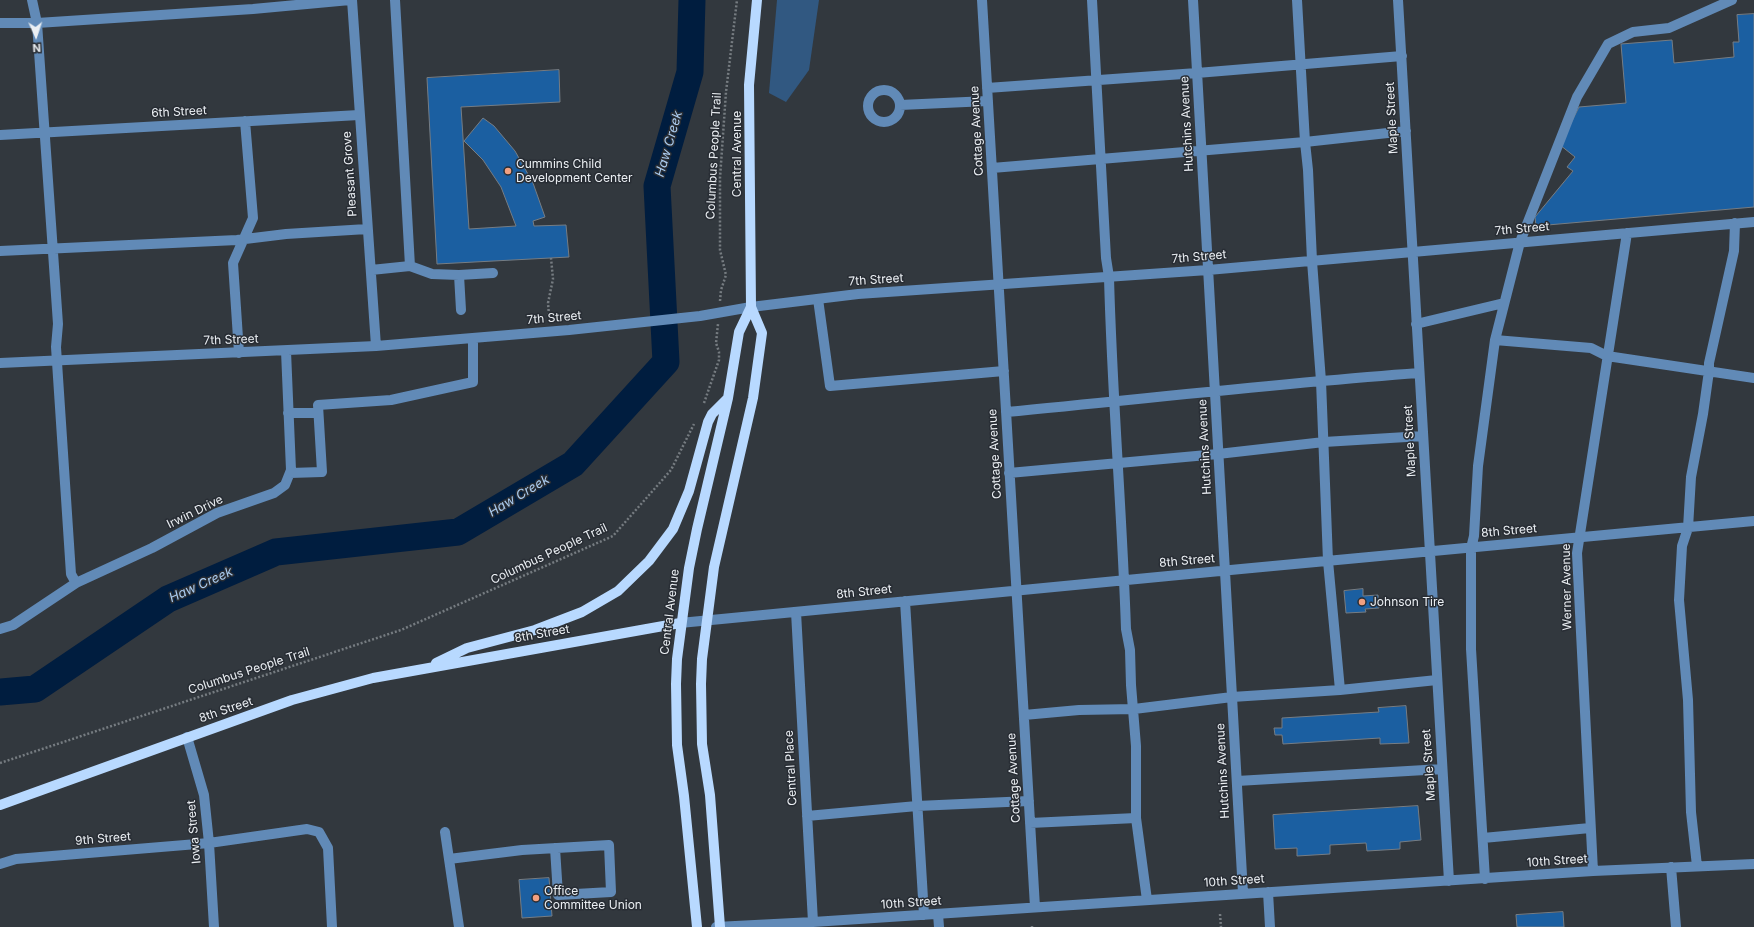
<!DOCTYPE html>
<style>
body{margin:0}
#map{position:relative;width:1754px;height:927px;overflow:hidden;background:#32383e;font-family:Inter,sans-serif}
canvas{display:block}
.north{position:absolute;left:16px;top:16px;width:40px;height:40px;-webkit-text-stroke:3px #282d34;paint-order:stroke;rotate:177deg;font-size:11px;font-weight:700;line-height:16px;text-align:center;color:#ebeff3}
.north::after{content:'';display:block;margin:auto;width:14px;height:18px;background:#ebeff3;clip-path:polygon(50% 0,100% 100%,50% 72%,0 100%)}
</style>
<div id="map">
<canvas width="1754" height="927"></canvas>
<div class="north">N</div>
</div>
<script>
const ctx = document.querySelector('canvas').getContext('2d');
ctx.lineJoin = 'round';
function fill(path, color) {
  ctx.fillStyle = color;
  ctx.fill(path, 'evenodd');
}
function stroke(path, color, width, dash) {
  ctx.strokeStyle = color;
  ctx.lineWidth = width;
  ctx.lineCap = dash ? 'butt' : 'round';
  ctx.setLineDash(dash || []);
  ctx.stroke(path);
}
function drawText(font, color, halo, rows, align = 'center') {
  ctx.font = font + ' Inter,sans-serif';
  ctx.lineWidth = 3;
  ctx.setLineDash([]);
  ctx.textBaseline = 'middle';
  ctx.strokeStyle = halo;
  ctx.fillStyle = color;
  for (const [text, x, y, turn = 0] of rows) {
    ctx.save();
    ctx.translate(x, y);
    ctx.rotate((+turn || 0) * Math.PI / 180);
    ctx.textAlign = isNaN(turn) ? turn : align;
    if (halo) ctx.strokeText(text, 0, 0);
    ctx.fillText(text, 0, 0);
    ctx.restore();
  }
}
fill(new Path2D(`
 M777 0H819L809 70 786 102 769 93Z`), '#315881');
stroke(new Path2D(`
 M0 692 35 689 168 599 276 552 458 532 573 464 666 362 657 186 690 72 692 0`), '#001d3f', 27);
const building = new Path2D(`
 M1754 14V207L1536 226 1535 217 1573 171 1567 167 1575 157 1560 145 1579 107 1626 103 1621 44 1672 40 1674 63 1734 57 1733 42H1739L1737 15Z
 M559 70 560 102 461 107 469 229 516 226 501 187 483 160 464 141 483 118 494 126 515 151 533 183 545 217 533 221 534 226 566 225 569 257 437 264 427 78Z
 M1363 589V596L1378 595 1379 608 1365 609 1366 612 1346 613 1344 591Z
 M1406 706 1409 743 1380 744V738L1283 744 1282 735H1275L1274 728H1282V718L1379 712 1378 708Z
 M1418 806 1421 840 1400 842V849L1367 851 1366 843 1330 845V854L1297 856V848L1275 849 1273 815Z
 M549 878 552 916 522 918 519 880Z
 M1563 912 1564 927H1517L1516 915Z`);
fill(building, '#1b5fa1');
stroke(building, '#767d84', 1);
stroke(new Path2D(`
 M720 301 721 290 726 275 720 250V178L726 92 737 0
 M549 315 548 303 553 279 551 258
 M704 403 719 360V352L716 343 718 324
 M0 763 401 630 613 536 671 470 694 424
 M1220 914 1221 927
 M1032 926V927`), '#767c81', 2.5, [2, 2]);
stroke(new Path2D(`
 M32 0 37 23 58 324 56 347 71 574 76 583
 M352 0 376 346
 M395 0 410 266
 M982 0 1035 907
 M1092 0 1106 258 1109 277C1112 395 1122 511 1126 629L1130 650 1131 685 1136 746V818L1147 900
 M1193 0 1243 893
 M1297 0 1305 142 1308 170 1312 261 1321 381 1328 561 1340 690
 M1398 0 1449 881
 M0 23H37L253 9 350 0
 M987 88 1197 73 1402 56
 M868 106a16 16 0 1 1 32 0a16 16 0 1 1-32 0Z
 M900 105 988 101
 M0 135 359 115
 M992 168 1305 142 1406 131
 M0 251 237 240 286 234 367 229
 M371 270 410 266 432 274 459 275 493 273
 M459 275 461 310
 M818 299 830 386 1004 371
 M1416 324 1504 303
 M1495 340 1591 348 1607 356 1754 378
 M239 353 233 263 253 218 245 121
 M0 363 376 346 569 330 700 316 751 307 858 294 1208 270 1754 222
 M1006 412C1144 399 1281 383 1419 373
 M288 413H318
 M290 473 322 472 318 405 391 400 473 382V338
 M1009 473 1218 454 1324 442 1423 436
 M905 601 924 915
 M796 612 813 922
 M680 623 1241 569 1754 521
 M0 629 13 625 76 583 152 548 217 513 274 493 285 485 291 470 286 351
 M1024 715 1079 710 1134 709 1232 697 1340 690 1437 680
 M187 737 204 795 209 843 214 927
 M1237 781 1442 769
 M807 816 917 806 1029 801
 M1030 823 1136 818
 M445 832 459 927
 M1483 838 1590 828
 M449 859 522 850 609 845 611 892 558 895 555 848
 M0 864 16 859 209 843 307 829 319 832 328 848 332 927
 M1697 866 1691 812 1688 700 1679 600 1682 546 1688 528 1691 477 1703 414 1709 371V363L1734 251 1735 223
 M1671 867 1676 927
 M1593 871 1577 553 1627 233
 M1485 879 1471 649V548L1474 536 1478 466 1495 340 1520 242 1577 97 1608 44 1633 32 1669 28 1732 0
 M1268 892 1270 927
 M938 914 939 927
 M716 927 813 922 1593 871 1754 864`), '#618ab7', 10);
stroke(new Path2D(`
 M436 663 467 648 535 630 582 612 618 591 649 561 673 529 689 491 708 422 712 414 728 398
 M0 805 292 700 373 678 680 623
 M697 927 684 796 677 745 676 684 677 659 689 568 697 529 728 398 739 332 751 307
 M720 927 710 795 702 744 701 684 702 659 714 567 753 398 762 333 751 307 749 85 757 0`), '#b8d9ff', 10);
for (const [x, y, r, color] of [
 [508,171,4,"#f2a081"],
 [1362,602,4,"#f2a081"],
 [536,898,4,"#f2a081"]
]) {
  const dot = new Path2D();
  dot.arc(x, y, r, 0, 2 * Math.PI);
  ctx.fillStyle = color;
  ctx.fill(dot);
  stroke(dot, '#282d34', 1.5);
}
drawText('12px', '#ebeff3', '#282d34', [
 ["6th Street",179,112,-3],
 ["Maple Street",1392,118,-93],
 ["Hutchins Avenue",1187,124,-93],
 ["Cottage Avenue",977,131,-93],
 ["Central Avenue",737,154,-90],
 ["Columbus People Trail",714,156,-87],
 ["Pleasant Grove",350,174,-94],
 ["7th Street",1522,229,-5],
 ["7th Street",1199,257,-5],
 ["7th Street",876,280,-4],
 ["7th Street",554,318,-5],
 ["7th Street",231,340,-2],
 ["Maple Street",1410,441,-93],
 ["Hutchins Avenue",1205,447,-93],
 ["Cottage Avenue",995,454,-93],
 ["Irwin Drive",195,512,-26],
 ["8th Street",1509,531,-5],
 ["Columbus People Trail",549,554,-25],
 ["8th Street",1187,561,-5],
 ["Werner Avenue",1567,587,-91],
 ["8th Street",864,592,-6],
 ["Central Avenue",670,612,-83],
 ["8th Street",542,634,-10],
 ["Columbus People Trail",249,671,-18],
 ["8th Street",226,710,-19],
 ["Maple Street",1429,765,-94],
 ["Central Place",791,768,-93],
 ["Hutchins Avenue",1223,771,-93],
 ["Cottage Avenue",1014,778,-93],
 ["Iowa Street",194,832,-95],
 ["9th Street",103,839,-5],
 ["10th Street",1557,861,-4],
 ["10th Street",1234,881,-4],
 ["10th Street",911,903,-4]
]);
drawText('12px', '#ebeff3', '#282d34', [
 ["Cummins Child",516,164],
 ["Development Center",516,178],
 ["Johnson Tire",1370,602],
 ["Office",544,891],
 ["Committee Union",544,905]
], 'left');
drawText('italic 13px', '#abccf0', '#282d34', [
 ["Haw Creek",669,144,-74],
 ["Haw Creek",519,496,-31],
 ["Haw Creek",201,585,-24]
]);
</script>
